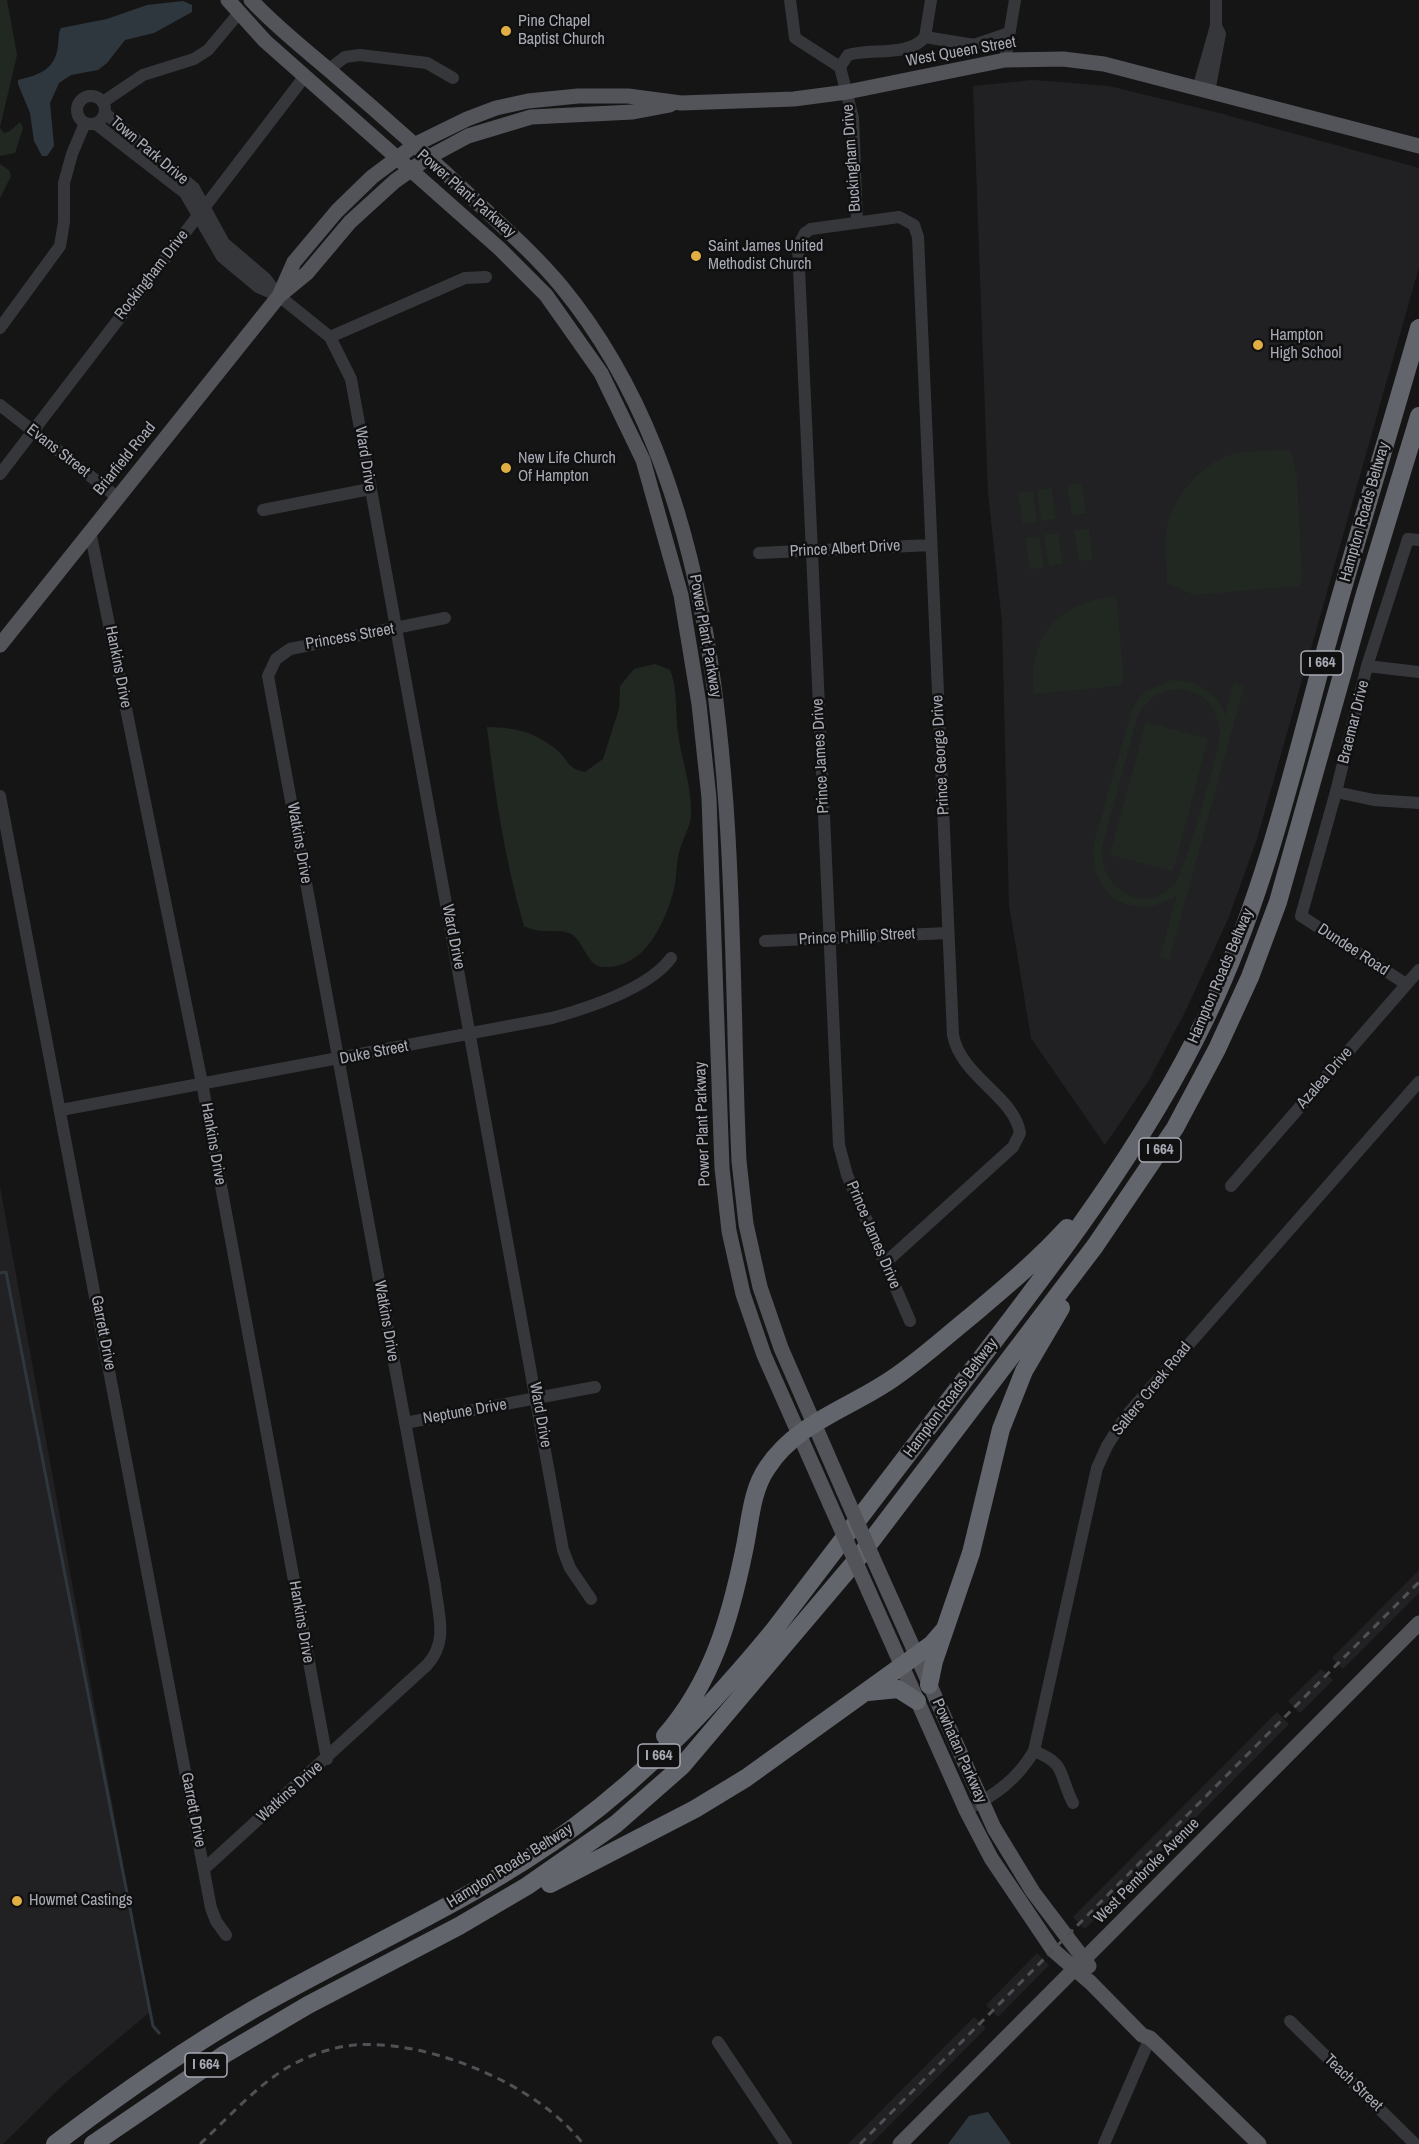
<!DOCTYPE html>
<style>
body{margin:0}
canvas{display:block;background:#151516}
</style>
<canvas width="1419" height="2144"></canvas>
<script>
const ctx = document.querySelector('canvas').getContext('2d');
ctx.lineJoin = 'round';
function fill(path, color) {
  ctx.fillStyle = color;
  ctx.fill(path, 'evenodd');
}
function stroke(path, color, width, dash) {
  ctx.strokeStyle = color;
  ctx.lineWidth = width;
  ctx.lineCap = dash ? 'butt' : 'round';
  ctx.setLineDash(dash || []);
  ctx.stroke(path);
}
function drawText(font, color, halo, rows, align = 'center') {
  ctx.font = font + ' "Archivo Narrow",sans-serif';
  ctx.lineWidth = 5;
  ctx.setLineDash([]);
  ctx.textBaseline = 'middle';
  ctx.strokeStyle = halo;
  ctx.fillStyle = color;
  for (const [text, x, y, turn = 0] of rows) {
    ctx.save();
    ctx.translate(x, y);
    ctx.rotate((+turn || 0) * Math.PI / 180);
    ctx.textAlign = isNaN(turn) ? turn : align;
    if (halo) ctx.strokeText(text, 0, 0);
    ctx.fillText(text, 0, 0);
    ctx.restore();
  }
}
fill(new Path2D(`
 M1033 80 1109 86 1219 113 1419 168V267L1257 839 1228 919 1185 1012 1149 1080 1105 1145 1031 1038 1009 905 1002 622 988 492 973 86Z
 M0 1187 150 2012 64 2084 3 2144H0Z
 M1419 1570V1593L1343 1669 1332 1658Z
 M1321 1669 1333 1680 1300 1713 1288 1701Z
 M1277 1712 1289 1724 1085 1929 1073 1917Z
 M1037 1953 1049 1965 998 2017 986 2005Z
 M974 2017 986 2028 871 2144H848Z`), '#212123');
fill(new Path2D(`
 M0 0H7L17 55 0 127Z
 M20 122 23 128 15 153 0 156V128L4 133 10 131Z
 M0 164 9 170 11 176 0 198Z
 M1290 450 1297 476 1302 580 1298 586 1194 595 1167 583C1167 565 1163 544 1167 527 1174 495 1205 459 1238 453 1255 450 1273 451 1290 450Z
 M1081 483 1086 513 1072 515 1067 485Z
 M1051 488 1056 519 1041 521 1037 490Z
 M1033 491 1037 522 1023 524 1018 493Z
 M1089 528 1093 559 1079 561 1074 531Z
 M1058 533 1063 564 1049 566 1044 535Z
 M1039 536 1044 567 1030 569 1025 538Z
 M1116 596 1124 680 1119 686 1034 694C1028 636 1059 602 1116 596Z
 M655 664 670 670C678 690 675 712 678 733 681 758 691 784 691 810 692 825 684 835 680 849 676 861 677 876 674 889 665 923 645 969 603 967 586 966 584 939 569 933 555 928 542 935 524 926 505 861 495 794 487 727 517 728 533 731 557 750 570 761 566 768 585 772L603 759 619 709 620 686 634 669Z
 M1172 680C1197 680 1216 691 1225 715L1234 683 1244 686 1169 960 1160 957 1177 895C1132 926 1085 893 1095 839L1132 709 1144 692ZM1180 689C1197 691 1212 700 1217 718 1219 723 1220 730 1220 736 1218 754 1184 875 1174 885 1143 917 1098 888 1102 847L1138 715C1147 698 1161 690 1180 689Z
 M1146 722 1208 739 1173 871 1110 855Z`), '#212822');
fill(new Path2D(`
 M183 1 192 5V12L154 33 125 40 107 63 98 70 71 75 59 83 50 103 54 146 47 156H42L34 141 30 113 18 84V80C39 75 55 70 58 46 59 39 58 34 61 28L107 19 147 5Z
 M988 2112 1011 2144H948L969 2116Z`), '#2f373e');
stroke(new Path2D(`
 M0 1273 6 1272 148 2001 153 2026 159 2033`), '#2f373e', 3);
stroke(new Path2D(`
 M790 0 795 38 840 67 853 118 857 223
 M1216 0V26
 M925 37 974 45 1009 33
 M1005 60 1015 0
 M840 67 848 55C871 48 909 57 925 37L931 0
 M328 70 345 57 360 55 427 63 453 78
 M1198 89 1216 26 1220 34 1209 92
 M77 110a14 14 0 1 1 28 0a14 14 0 1 1-28 0Z
 M103 102 143 75 194 59 208 50 239 13
 M105 113 194 188 224 243 265 278 278 295
 M96 124 185 193 222 257 258 287 279 296 330 337 351 379 563 1550 570 1568 591 1599
 M0 328 60 246 64 222V183L72 154 85 123
 M330 337 465 278 486 277
 M0 405 117 497
 M0 474 305 76
 M263 510 370 489
 M90 531 202 1083 327 1759
 M759 553 931 545
 M1367 666 1419 672
 M1336 792 1374 800 1419 803
 M0 796 211 1908 216 1921 226 1935
 M765 941 948 933
 M1406 984 1301 916 1336 792 1367 666 1408 539 1419 540
 M61 1110 552 1018C588 1008 649 988 671 958
 M1231 1186 1419 970
 M885 1263 1013 1147 1020 1133C1014 1096 961 1077 953 1035L918 237 914 225 899 217 811 229 805 233 798 246 839 1145 847 1175 910 1321
 M405 1423 595 1387
 M1034 1751C1067 1764 1058 1773 1073 1803
 M966 1810C995 1795 1017 1780 1034 1751L1097 1468 1107 1446 1126 1416 1419 1082
 M204 1869 427 1665C449 1641 438 1615 435 1585L268 676 276 659 290 649 445 618
 M1290 2021 1415 2144
 M718 2042 786 2144
 M1104 2144 1150 2038`), '#36373b', 12);
stroke(new Path2D(`
 M228 0 265 41 500 249 546 295 601 373 643 460 681 595 699 704 709 798 722 1168 729 1231 743 1294 764 1355 830 1504
 M251 0C277 28 307 51 336 76 385 118 433 161 480 205 508 231 537 257 561 286 751 517 726 878 739 1161L746 1224 760 1287 781 1348 843 1490
 M279 296 294 262 337 211 372 177 416 144 467 119 496 108 528 101 578 96H628L681 103 794 99 847 92 1005 60 1063 59 1104 64 1419 146
 M0 645 279 296 307 273 350 222 395 181 429 157 468 136 531 117 633 112 670 105
 M872 1556 994 1828 1033 1892 1089 1966
 M869 1592 966 1810 991 1858 1053 1950 1091 1983 1142 2035 1150 2038 1259 2144
 M900 2144 1419 1623`), '#525459', 15);
stroke(new Path2D(`
 M929 1685 934 1661 971 1553 1001 1429 1024 1371 1061 1308
 M868 1692 898 1689 917 1701
 M665 1736C712 1682 730 1619 744 1551 750 1524 751 1491 767 1468 796 1423 850 1408 892 1379 919 1361 944 1338 970 1317 1003 1289 1037 1261 1067 1228
 M550 1884 695 1809 746 1778 932 1644 945 1629
 M55 2144C119 2095 185 2049 254 2009 360 1948 475 1900 574 1827 650 1771 714 1703 774 1630 842 1542 908 1453 976 1365 1066 1247 1156 1130 1217 994 1266 885 1293 769 1324 655 1354 546 1388 437 1419 328
 M93 2144 225 2054 308 2005 459 1926 527 1886 616 1824 682 1766 859 1557 1095 1246 1175 1128 1217 1049 1250 977 1278 902 1364 597 1419 416`), '#62656b', 18);
stroke(new Path2D(`
 M200 2144C228 2118 257 2085 290 2066 310 2055 332 2047 355 2045 428 2039 539 2085 583 2144
 M860 2144 1419 1582`), '#4f5155', 3, [8, 6]);
stroke(new Path2D(`
 M843 1490 872 1556
 M830 1504 869 1592`), '#525459', 15);
for (const [x, y, r, color] of [
 [506,31,6,"#e0ae42"],
 [696,256,6,"#e0ae42"],
 [1258,345,6,"#e0ae42"],
 [506,468,6,"#e0ae42"],
 [17,1901,6,"#e0ae42"]
]) {
  const dot = new Path2D();
  dot.arc(x, y, r, 0, 2 * Math.PI);
  ctx.fillStyle = color;
  ctx.fill(dot);
  stroke(dot, '#101011', 2);
}
for (const [x, y, w] of [
 [1322,663,42],
 [1160,1150,42],
 [659,1756,42],
 [206,2065,42]
]) {
  const box = new Path2D();
  box.roundRect(x - w / 2, y - 12, w, 24, 4.5);
  ctx.fillStyle = '#101011';
  ctx.fill(box);
  stroke(box, '#a8abb5', 1.5);
}
drawText('bold 15px', '#a8abb5', null, [
 ["I 664",1322,663],
 ["I 664",1160,1150],
 ["I 664",659,1756],
 ["I 664",206,2065]
]);
drawText('16px', '#a8abb5', '#101011', [
 ["Pine Chapel",518,22],
 ["Baptist Church",518,40],
 ["Saint James United",708,247],
 ["Methodist Church",708,265],
 ["Hampton",1270,336],
 ["High School",1270,354],
 ["New Life Church",518,459],
 ["Of Hampton",518,477],
 ["Howmet Castings",29,1901]
], 'left');
drawText('16px', '#a8abb5', '#101011', [
 ["West Queen Street",961,52,-10],
 ["Town Park Drive",149,151,40],
 ["Buckingham Drive",852,158,-94],
 ["Power Plant Parkway",466,194,41],
 ["Rockingham Drive",152,275,-52],
 ["Evans Street",58,451,38],
 ["Briarfield Road",125,459,-51],
 ["Ward Drive",365,459,81],
 ["Hampton Roads Beltway",1365,512,-74],
 ["Prince Albert Drive",845,549,-3],
 ["Power Plant Parkway",705,636,80],
 ["Princess Street",350,637,-10],
 ["Hankins Drive",118,667,79],
 ["Braemar Drive",1354,722,-76],
 ["Prince George Drive",941,755,-93],
 ["Prince James Drive",821,756,-93],
 ["Watkins Drive",299,843,80],
 ["Ward Drive",453,937,79],
 ["Prince Phillip Street",857,937,-3],
 ["Dundee Road",1353,950,33],
 ["Hampton Roads Beltway",1221,976,-67],
 ["Duke Street",374,1053,-11],
 ["Azalea Drive",1325,1078,-49],
 ["Power Plant Parkway",703,1124,-92],
 ["Hankins Drive",213,1144,80],
 ["Prince James Drive",873,1235,67],
 ["Watkins Drive",386,1321,80],
 ["Garrett Drive",103,1333,79],
 ["Salters Creek Road",1152,1389,-51],
 ["Hampton Roads Beltway",951,1398,-53],
 ["Neptune Drive",465,1412,-10],
 ["Ward Drive",540,1415,80],
 ["Hankins Drive",301,1622,80],
 ["Powhatan Parkway",959,1751,66],
 ["Watkins Drive",290,1792,-42],
 ["Garrett Drive",193,1810,79],
 ["Hampton Roads Beltway",510,1866,-32],
 ["West Pembroke Avenue",1147,1871,-45],
 ["Teach Street",1353,2083,44]
]);
</script>
